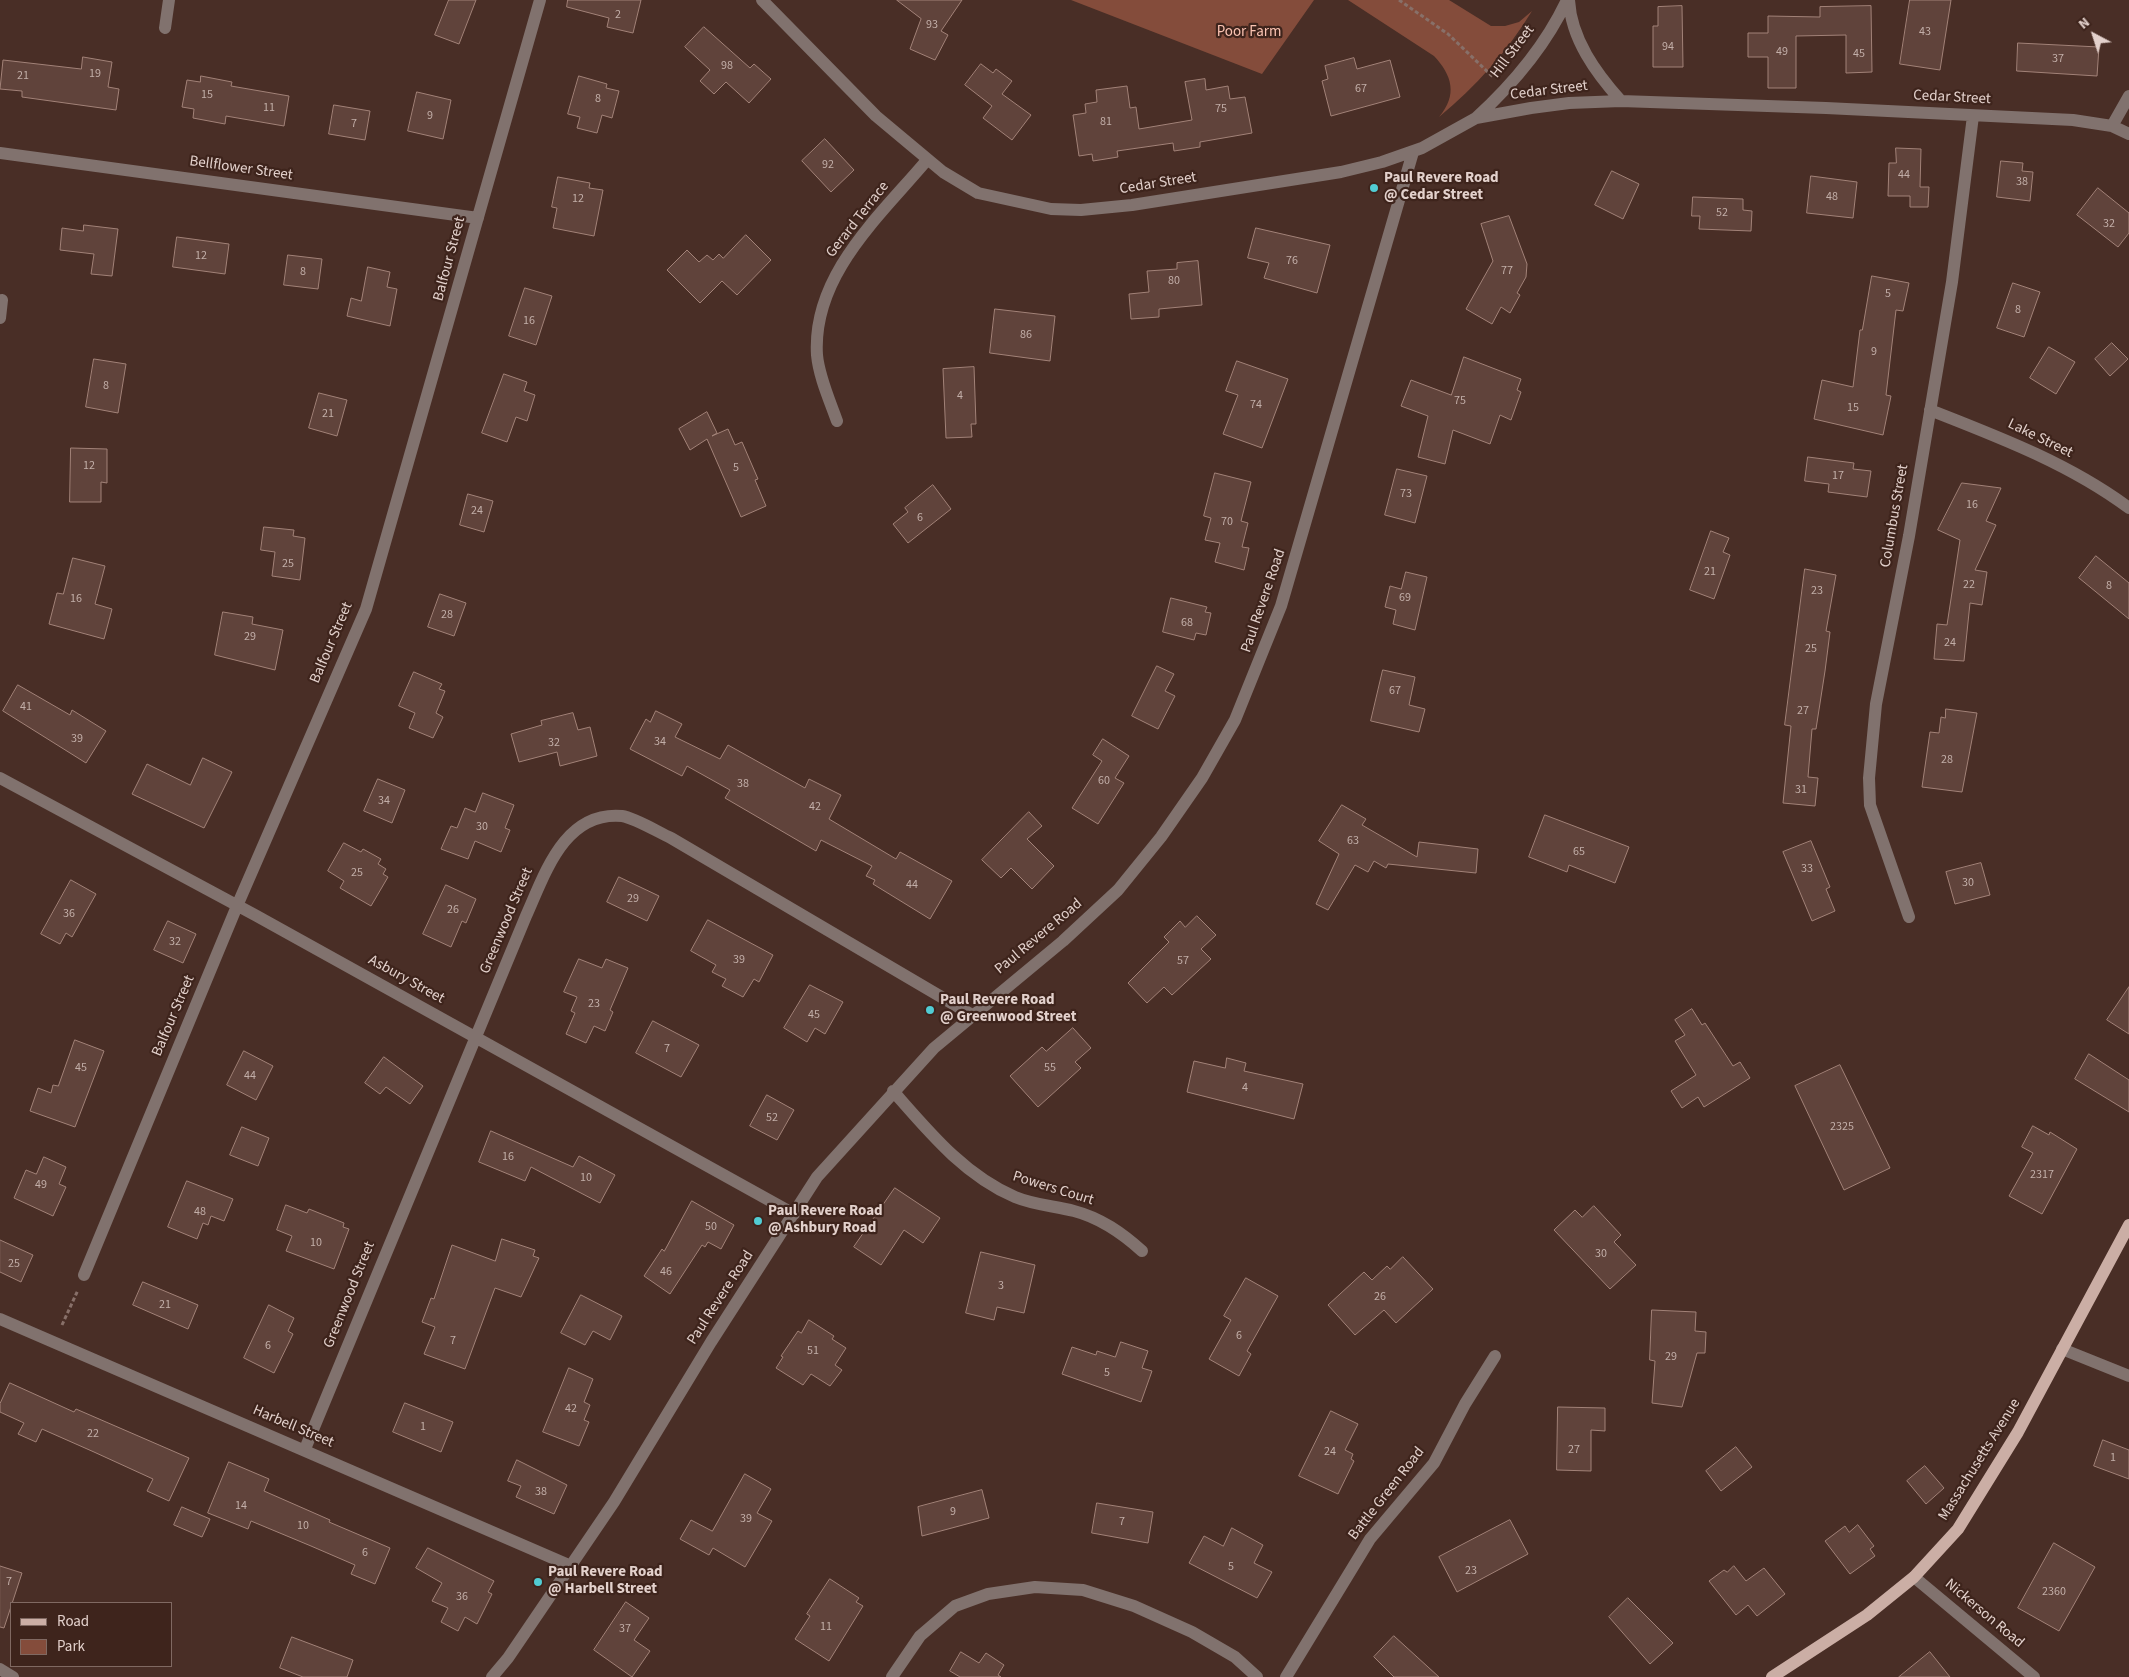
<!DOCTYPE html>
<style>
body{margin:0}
#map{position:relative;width:2129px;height:1677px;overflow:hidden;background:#492e26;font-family:"Source Sans 3",sans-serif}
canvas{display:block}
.legend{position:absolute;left:10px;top:1602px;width:162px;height:65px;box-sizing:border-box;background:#3e241c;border:1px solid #806962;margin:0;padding:6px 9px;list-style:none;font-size:15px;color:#e3d1cc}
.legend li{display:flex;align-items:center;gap:10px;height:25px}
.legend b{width:25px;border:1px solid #806962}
.north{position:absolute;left:2069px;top:10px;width:50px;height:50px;-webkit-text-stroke:4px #3e241c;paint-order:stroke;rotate:320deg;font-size:14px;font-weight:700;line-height:20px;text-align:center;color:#e3d1cc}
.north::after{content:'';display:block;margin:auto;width:18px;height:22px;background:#e3d1cc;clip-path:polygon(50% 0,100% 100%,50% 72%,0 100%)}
</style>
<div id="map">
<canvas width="2129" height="1677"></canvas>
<ul class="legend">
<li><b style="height:6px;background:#cbaea5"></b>Road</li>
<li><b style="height:14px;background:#844c3b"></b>Park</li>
</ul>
<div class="north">N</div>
</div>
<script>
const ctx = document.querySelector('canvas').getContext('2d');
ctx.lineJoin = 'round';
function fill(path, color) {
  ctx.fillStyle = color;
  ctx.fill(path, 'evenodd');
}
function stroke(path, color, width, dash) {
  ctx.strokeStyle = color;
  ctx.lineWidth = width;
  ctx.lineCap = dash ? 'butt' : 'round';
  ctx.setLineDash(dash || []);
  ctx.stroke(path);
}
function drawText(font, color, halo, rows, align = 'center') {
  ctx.font = font + ' "Source Sans 3",sans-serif';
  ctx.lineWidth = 4.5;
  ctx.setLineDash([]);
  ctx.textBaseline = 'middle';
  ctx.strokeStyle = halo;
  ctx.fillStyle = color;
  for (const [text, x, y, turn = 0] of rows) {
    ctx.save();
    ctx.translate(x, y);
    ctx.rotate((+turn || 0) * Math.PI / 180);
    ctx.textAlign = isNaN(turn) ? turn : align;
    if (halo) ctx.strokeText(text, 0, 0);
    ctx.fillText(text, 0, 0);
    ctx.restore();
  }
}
fill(new Path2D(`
 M1071 0H1314L1262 74Z
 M1348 0H1449L1491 26H1505L1519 22 1532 11C1507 52 1476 86 1439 117 1458 95 1452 75 1434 56Z`), '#844c3b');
const building = new Path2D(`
 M449 0H476L459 44 435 35Z
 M568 0H641L633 33 607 27 609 18 567 7Z
 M897 0H962L941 31 948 35 935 60 910 49 921 19Z
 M1910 0H1951L1940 70 1900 64Z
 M1682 6 1683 67H1653V26H1658V7Z
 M1871 6 1872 72 1846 73V35L1796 36V88H1768V57H1748V33H1768V16L1820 17V7Z
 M704 27 750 68 754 64 771 79 749 103 726 82 714 94 700 81 710 70 685 47Z
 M2018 43 2099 47 2097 76 2017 71Z
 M83 57 112 62 108 87 119 89 116 110 22 97V91L0 89 3 60 81 69Z
 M1354 58 1357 69 1390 60 1400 97 1331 116 1322 81 1328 79 1325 66Z
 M981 64 993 73 996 69 1012 81 1002 94 1031 115 1012 140 983 118 992 106 965 85Z
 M201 76 232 82 231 86 289 96 284 126 226 116 225 124 193 118 194 109 182 107 187 80 200 82Z
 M579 76 607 84 606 88 619 91 612 118 602 115 597 133 577 128 580 117 568 114Z
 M1205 79 1206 90 1228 86 1230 99 1245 97 1252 133 1200 142V147L1174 151 1173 143 1117 151 1118 157 1093 161 1092 154 1079 156 1073 115 1086 113 1085 104 1097 102 1096 90 1127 86 1130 108 1136 107 1139 129 1192 120 1185 82Z
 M417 92 451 100 443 139 408 131Z
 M334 105 370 111 365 140 329 134Z
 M825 139 854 170 831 192 802 161Z
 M1896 148 1921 149 1920 187H1929L1928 207H1910V196H1888L1889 163H1896Z
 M2001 161 2023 163 2022 171 2033 172 2030 201 1997 197Z
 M1612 171 1639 184 1623 219 1595 205Z
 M1811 176 1857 182 1853 218 1807 213Z
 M558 177 590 183 589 188 603 190 594 236 553 228 557 208 552 207Z
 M2098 188 2129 213V233L2118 247 2077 215Z
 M1693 197 1743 199V210L1752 211 1751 231 1699 229 1700 216H1692Z
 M1509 216 1527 264 1526 277 1517 293 1520 295 1510 313 1501 307 1492 324 1466 309 1493 261 1481 224Z
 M84 225 118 229 112 276 91 274 94 254 60 250 62 228 83 231Z
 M1256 228 1330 245 1317 293 1264 278 1269 263 1248 258Z
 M746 235 771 260 737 295 722 281 700 303 667 270 687 250 699 262 707 255 713 260 719 254 723 258Z
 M177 237 229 244 225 274 173 267Z
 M288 255 322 259 318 289 284 285Z
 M1198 261 1202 305 1159 309V317L1131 319 1129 294 1149 292 1147 271 1177 269V263Z
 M368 267 390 272 387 287 397 289 390 326 347 316 351 298 361 301Z
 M1872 276 1909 283 1903 311 1896 310 1886 395 1891 396 1883 435 1814 419 1822 380 1853 387 1860 330H1862Z
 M2013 283 2040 292 2024 337 1997 328Z
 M525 288 552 296 536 345 509 336Z
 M995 309 1055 316 1050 361 990 353Z
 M2112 343 2128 359 2110 376 2095 359Z
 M2049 347 2075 362 2056 394 2030 378Z
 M1464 357 1521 379 1517 390 1521 392 1511 420 1500 415 1490 444 1453 430 1445 464 1418 457 1428 416 1401 406 1411 380 1451 395Z
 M94 359 126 364 118 413 86 407Z
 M1237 361 1288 379 1262 448 1223 434 1238 395 1226 391Z
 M974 367 976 424H971L972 437 946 438 943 369Z
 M504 374 527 382 524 391 535 395 527 421 516 417 507 442 482 433Z
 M319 393 347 400 337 436 309 428Z
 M707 412 717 433 712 436 728 429 735 445 742 442 758 479 755 480 766 506 741 517 707 439 690 450 679 429Z
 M71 448 107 449V483L101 482V502H70Z
 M1808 457 1854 463 1853 469 1871 471 1867 497 1828 492 1829 484 1805 481Z
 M1397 469 1427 476 1415 523 1385 515Z
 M1215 473 1251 482 1241 521 1248 523 1242 547 1249 548 1244 570 1215 562 1220 543 1205 540 1211 518 1204 516Z
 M1962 483 2001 488 1986 521 1996 525 1975 570 1987 572 1982 605 1970 603 1964 661 1934 659 1937 624 1947 625 1960 540 1938 530Z
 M933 485 951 509 908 543 893 524 908 512 905 508Z
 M468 494 493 501 484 532 460 525Z
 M264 527 294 530 293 536 305 538 300 580 272 576 275 552 261 550Z
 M1711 531 1729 538 1723 552 1730 555 1714 599 1690 590Z
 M2096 556 2129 583V619L2079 578Z
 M73 558 105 566 95 604 112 609 104 639 49 624 57 593 63 594Z
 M1805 569 1836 575 1826 631 1830 632 1825 671 1816 729H1812L1808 777 1818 778 1815 806 1783 803 1791 726 1785 725Z
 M1406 572 1427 577 1415 630 1393 624 1396 610 1385 607 1390 586 1401 589Z
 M440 594 466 603 454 636 428 627Z
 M1171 598 1207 607 1205 612 1211 613 1206 635 1196 633 1194 640 1163 632Z
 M223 612 253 617 252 624 283 630 275 670 215 655Z
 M1157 666 1174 674 1165 691 1175 696 1158 729 1132 716Z
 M1383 670 1415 677 1409 705 1425 709 1419 732 1371 721Z
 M414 672 442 684 439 689 445 691 436 713 443 717 433 738 409 728 415 713 399 706Z
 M18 685 70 715 72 710 106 731 86 763 3 711Z
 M1946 709 1977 713 1962 792 1922 787 1930 732 1939 733 1941 717 1945 718Z
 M656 711 682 724 675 737 720 759 728 745 805 788 809 779 841 795 829 819 896 859 900 852 952 881 930 919 873 884 875 880 866 876 872 866 821 840 816 851 725 798 730 790 687 766 682 776 630 749 646 719 650 722Z
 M573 713 578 730 590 727 597 756 560 766 557 752 519 762 511 734 542 725 541 721Z
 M1103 739 1129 756 1115 778 1124 783 1098 824 1072 808 1102 761 1093 755Z
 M203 758 232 772 204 828 132 794 147 764 190 785Z
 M378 779 405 790 392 823 364 811Z
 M483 793 514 805 505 828 510 830 501 852 475 841 468 859 441 849 451 826 457 828 465 808 475 812Z
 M1342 805 1366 819 1362 825 1417 857 1419 842 1478 849 1476 873 1388 864 1386 868 1374 861 1368 872 1355 865 1328 910 1316 904 1339 854 1319 841Z
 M1029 812 1042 826 1027 839 1054 866 1032 889 1011 868 1001 878 982 860Z
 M1545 815 1629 847 1615 883 1569 865 1567 872 1529 857Z
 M1811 841 1830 887 1826 889 1835 911 1812 921 1783 852Z
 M344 843 361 852 363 849 381 859 378 864 386 869 383 874 388 877 371 906 340 888 344 881 328 871Z
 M1981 863 1990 895 1955 904 1946 872Z
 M619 877 659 896 647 921 607 902Z
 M71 880 96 894 72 937 66 933 60 944 41 934Z
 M446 885 476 899 466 923 462 921 451 947 423 934Z
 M1197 916 1216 935 1201 949 1211 959 1172 995 1164 987 1147 1003 1128 983 1169 942 1164 937 1180 921 1185 927Z
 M708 920 773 955 759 982 754 979 743 997 722 986 726 979 712 972 716 965 691 951Z
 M168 921 196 934 183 963 154 950Z
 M579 959 602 968 606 959 628 968 610 1010 613 1012 605 1031 594 1026 586 1043 566 1034 575 1013 571 1011 577 997 564 992Z
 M810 985 843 1002 825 1034 815 1028 807 1042 784 1028Z
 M2129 987V1034L2107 1020Z
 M1692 1009 1702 1025 1705 1023 1733 1066 1740 1062 1750 1078 1704 1107 1698 1097 1682 1108 1671 1091 1696 1075 1675 1041 1685 1035 1675 1020Z
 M653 1021 699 1045 681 1077 636 1053Z
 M1073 1028 1091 1048 1075 1062 1081 1068 1038 1107 1010 1076 1042 1047 1046 1051Z
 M75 1040 104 1051 75 1127 30 1111 38 1088 51 1093 53 1085 58 1086Z
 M244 1051 273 1066 256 1100 227 1085Z
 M2089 1054 2129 1080V1112L2075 1079Z
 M384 1057 423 1086 410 1104 386 1087 380 1094 365 1083Z
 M1227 1058 1246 1063 1244 1071 1303 1084 1294 1119 1187 1092 1194 1061 1225 1068Z
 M1840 1065 1890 1168 1844 1190 1795 1086Z
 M767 1095 794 1110 777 1140 750 1126Z
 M2033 1126 2049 1135 2050 1132 2077 1149 2042 1214 2009 1196 2033 1153 2022 1147Z
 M242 1127 269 1138 258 1166 230 1155Z
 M491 1131 573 1167 579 1156 615 1175 600 1203 531 1167 525 1181 479 1162Z
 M44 1157 66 1167 59 1184 66 1187 53 1216 14 1198 26 1170 36 1174Z
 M187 1181 233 1199 224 1221 211 1216 208 1225 203 1223 197 1239 168 1227Z
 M895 1188 940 1218 923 1243 904 1230 881 1265 854 1247Z
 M692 1201 734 1225 721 1249 708 1242 705 1247 702 1245 670 1294 644 1276 662 1249 664 1251Z
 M286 1205 307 1213 309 1209 344 1223 343 1227 349 1229 334 1269 286 1251 292 1236 277 1230Z
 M1594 1206 1621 1235 1614 1242 1636 1265 1610 1289 1554 1230 1575 1210 1582 1217Z
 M502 1239 535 1250 533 1256 539 1258 521 1297 495 1288 465 1369 424 1354 435 1327 422 1322 431 1298 434 1299 452 1245 495 1261Z
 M0 1240 33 1255 21 1282 0 1272Z
 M981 1252 1035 1265 1024 1313 997 1307 994 1320 966 1313Z
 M1403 1257 1433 1289 1396 1323 1384 1310 1355 1335 1328 1305 1364 1272 1372 1280 1387 1266 1390 1269Z
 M1246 1278 1278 1296 1247 1351 1251 1354 1239 1376 1209 1359 1231 1320 1224 1316Z
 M143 1282 198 1305 188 1329 133 1305Z
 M581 1295 622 1316 610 1340 593 1331 585 1345 561 1333Z
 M269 1305 294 1318 288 1331 293 1334 274 1373 244 1358Z
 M1652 1310 1696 1312 1695 1331 1706 1332 1705 1353H1697L1682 1407 1652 1403 1655 1361 1650 1360Z
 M809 1320 834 1336 832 1339 846 1348 835 1365 842 1370 830 1386 811 1374 803 1385 776 1368 783 1357 781 1356 798 1331 801 1333Z
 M1121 1342 1148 1351 1142 1368 1152 1371 1141 1402 1062 1374 1072 1347 1096 1355 1097 1351 1115 1357Z
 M569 1368 593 1379 584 1402 590 1405 584 1420 589 1422 579 1446 543 1432Z
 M10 1383 74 1412 76 1409 189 1458 169 1501 147 1491 153 1479 94 1452 42 1429 36 1442 18 1434 24 1423 0 1412V1404Z
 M405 1403 453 1422 441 1452 393 1432Z
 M1558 1407 1605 1408V1431L1591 1430V1471L1557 1470Z
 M1331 1411 1358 1424 1345 1450 1353 1454 1351 1459 1354 1461 1338 1494 1299 1476Z
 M2103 1440 2129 1450V1479L2094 1466Z
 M1736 1447 1752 1467 1721 1491 1706 1471Z
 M517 1460 567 1485 554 1514 516 1497 521 1486 508 1481Z
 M229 1462 269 1479 264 1491 330 1520 329 1522 390 1548 375 1584 351 1574 355 1565 311 1546 251 1521 248 1529 208 1513Z
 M1925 1466 1944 1488 1926 1504 1907 1481Z
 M745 1474 771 1489 757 1513 772 1521 745 1567 713 1548 709 1555 680 1539 691 1520 712 1531Z
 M982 1490 989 1518 922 1536 918 1507Z
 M1097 1503 1153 1512 1148 1543 1092 1533Z
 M182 1507 210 1519 202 1537 174 1525Z
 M1510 1520 1528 1554 1457 1592 1439 1557Z
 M1858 1525 1874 1546 1870 1549 1875 1556 1850 1574 1825 1541 1845 1526 1849 1532Z
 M1232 1528 1263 1545 1254 1563 1272 1572 1257 1598 1189 1563 1204 1536 1223 1546Z
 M2054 1543 2095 1567 2059 1631 2018 1608Z
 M428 1548 494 1581 488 1592 492 1594 477 1624 465 1617 458 1631 441 1622 448 1608 432 1601 442 1583 416 1568Z
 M0 1566 22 1573 4 1628 0 1627Z
 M1734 1566 1746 1581 1764 1568 1785 1594 1757 1616 1748 1605 1736 1615 1709 1581 1724 1570 1727 1572Z
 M830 1579 859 1598 856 1602 863 1606 829 1661 795 1639 810 1616 807 1614Z
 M1628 1598 1673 1643 1650 1664 1609 1617Z
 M626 1602 649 1618 634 1640 650 1651 632 1677 594 1650Z
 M1394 1636 1439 1677H1394L1374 1657Z
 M292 1637 353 1660 347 1677H303L280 1668Z
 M961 1652 979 1663 986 1653 1004 1665 998 1675 1001 1677H960L950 1671Z
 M1930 1652 1950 1677H1899Z`);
fill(building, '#60433b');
stroke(building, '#a28278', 1);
stroke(new Path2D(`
 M1399 0 1448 34 1493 77
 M62 1325 78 1290`), '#887069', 3, [4, 2.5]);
stroke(new Path2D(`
 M762 0 876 116 943 172 978 193 1051 209 1081 210 1132 205 1341 172 1382 162 1422 148 1476 118 1531 108 1569 103 1621 101 1826 108 2073 120 2112 126 2129 134
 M1569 0C1571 39 1596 73 1621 101
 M165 28 169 0
 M1476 118C1512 85 1546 45 1567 0
 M2112 126 2129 96
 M0 153 478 218
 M0 318 2 300
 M1930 410C1999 437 2070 464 2129 508
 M837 421C830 401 819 377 817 355 812 275 880 216 927 160
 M0 778 255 915 794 1214
 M1909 917 1870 805 1869 778 1876 704 1909 536 1952 282 1973 116
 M893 1091C929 1132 964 1175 1015 1197 1034 1205 1055 1206 1074 1211 1101 1218 1122 1233 1142 1251
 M84 1275 237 906 366 609 540 0
 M0 1319 571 1566
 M2062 1349 2129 1376
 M305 1449 526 916C545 874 564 811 622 816 635 818 658 832 671 838L972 1015
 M1914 1577 2034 1677
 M0 1669 13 1677
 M492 1677 508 1658 614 1502 711 1342 817 1177 934 1048 1063 941 1118 890 1161 837 1202 778 1235 720 1281 606 1413 152
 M892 1677 920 1636 955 1606 988 1594 1035 1587 1083 1590 1134 1606 1192 1632 1235 1657 1257 1677
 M1286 1677 1370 1539 1434 1463 1465 1404 1495 1356`), '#81726e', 12);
stroke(new Path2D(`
 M1772 1677 1867 1615 1914 1577 1958 1529 2018 1432 2129 1225`), '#cbaea5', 12);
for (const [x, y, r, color] of [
 [1374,188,5,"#51ccd3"],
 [930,1010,5,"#51ccd3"],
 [758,1221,5,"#51ccd3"],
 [538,1582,5,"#51ccd3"]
]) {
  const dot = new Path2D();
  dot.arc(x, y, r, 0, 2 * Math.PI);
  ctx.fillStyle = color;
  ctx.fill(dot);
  stroke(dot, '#3e241c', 2);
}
drawText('12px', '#c2aea8', null, [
 ["2",618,15],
 ["93",932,25],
 ["43",1925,32],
 ["94",1668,47],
 ["49",1782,52],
 ["45",1859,54],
 ["37",2058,59],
 ["98",727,66],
 ["19",95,74],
 ["21",23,76],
 ["67",1361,89],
 ["15",207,95],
 ["8",598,99],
 ["11",269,108],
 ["75",1221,109],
 ["9",430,116],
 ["81",1106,122],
 ["7",354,124],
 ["92",828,165],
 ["44",1904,175],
 ["38",2022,182],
 ["48",1832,197],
 ["12",578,199],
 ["52",1722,213],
 ["32",2109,224],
 ["12",201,256],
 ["76",1292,261],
 ["77",1507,271],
 ["8",303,272],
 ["80",1174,281],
 ["5",1888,294],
 ["8",2018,310],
 ["16",529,321],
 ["86",1026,335],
 ["9",1874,352],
 ["8",106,386],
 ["4",960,396],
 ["75",1460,401],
 ["74",1256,405],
 ["15",1853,408],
 ["21",328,414],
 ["12",89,466],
 ["5",736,468],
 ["17",1838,476],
 ["73",1406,494],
 ["16",1972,505],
 ["24",477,511],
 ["6",920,518],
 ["70",1227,522],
 ["25",288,564],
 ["21",1710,572],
 ["22",1969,585],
 ["8",2109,586],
 ["23",1817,591],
 ["69",1405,598],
 ["16",76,599],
 ["28",447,615],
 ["68",1187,623],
 ["29",250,637],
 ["24",1950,643],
 ["25",1811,649],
 ["67",1395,691],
 ["41",26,707],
 ["27",1803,711],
 ["39",77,739],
 ["34",660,742],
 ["32",554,743],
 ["28",1947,760],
 ["60",1104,781],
 ["38",743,784],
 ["31",1801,790],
 ["34",384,801],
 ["42",815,807],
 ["30",482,827],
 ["63",1353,841],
 ["65",1579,852],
 ["33",1807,869],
 ["25",357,873],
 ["30",1968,883],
 ["44",912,885],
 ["29",633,899],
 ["26",453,910],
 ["36",69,914],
 ["32",175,942],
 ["39",739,960],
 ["57",1183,961],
 ["23",594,1004],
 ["45",814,1015],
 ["7",667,1049],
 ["45",81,1068],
 ["55",1050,1068],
 ["44",250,1076],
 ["4",1245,1088],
 ["52",772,1118],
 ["2325",1842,1127],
 ["16",508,1157],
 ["2317",2042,1175],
 ["10",586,1178],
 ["49",41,1185],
 ["48",200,1212],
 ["50",711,1227],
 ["10",316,1243],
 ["30",1601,1254],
 ["25",14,1264],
 ["46",666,1272],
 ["3",1001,1286],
 ["26",1380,1297],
 ["21",165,1305],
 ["6",1239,1336],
 ["7",453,1341],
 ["6",268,1346],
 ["51",813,1351],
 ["29",1671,1357],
 ["5",1107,1373],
 ["42",571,1409],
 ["1",423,1427],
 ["22",93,1434],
 ["27",1574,1450],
 ["24",1330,1452],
 ["1",2113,1458],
 ["38",541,1492],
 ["14",241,1506],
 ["9",953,1512],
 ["39",746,1519],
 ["7",1122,1522],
 ["10",303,1526],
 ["6",365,1553],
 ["5",1231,1567],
 ["23",1471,1571],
 ["7",9,1582],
 ["2360",2054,1592],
 ["36",462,1597],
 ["11",826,1627],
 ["37",625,1629]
]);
drawText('15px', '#fbc3b2', '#3e241c', [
 ["Poor Farm",1249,33]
]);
drawText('15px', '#e3d1cc', '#3e241c', [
 ["Hill Street",1513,52,-53],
 ["Cedar Street",1549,91,-7],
 ["Cedar Street",1952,98,3],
 ["Bellflower Street",241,169,8],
 ["Cedar Street",1158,184,-9],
 ["Gerard Terrace",858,220,-52],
 ["Balfour Street",450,259,-75],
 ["Lake Street",2040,439,26],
 ["Columbus Street",1895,516,-80],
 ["Paul Revere Road",1264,601,-71],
 ["Balfour Street",332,643,-67],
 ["Greenwood Street",507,921,-67],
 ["Paul Revere Road",1039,937,-40],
 ["Asbury Street",406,980,29],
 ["Balfour Street",174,1016,-67],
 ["Powers Court",1053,1189,17],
 ["Greenwood Street",350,1295,-68],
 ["Paul Revere Road",721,1298,-57],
 ["Harbell Street",293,1427,23],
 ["Massachusetts Avenue",1980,1460,-58],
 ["Battle Green Road",1387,1494,-52],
 ["Nickerson Road",1984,1614,40]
]);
drawText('bold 15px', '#e3d1cc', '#3e241c', [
 ["Paul Revere Road",1384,179],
 ["@ Cedar Street",1384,196],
 ["Paul Revere Road",940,1001],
 ["@ Greenwood Street",940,1018],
 ["Paul Revere Road",768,1212],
 ["@ Ashbury Road",768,1229],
 ["Paul Revere Road",548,1573],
 ["@ Harbell Street",548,1590]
], 'left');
</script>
